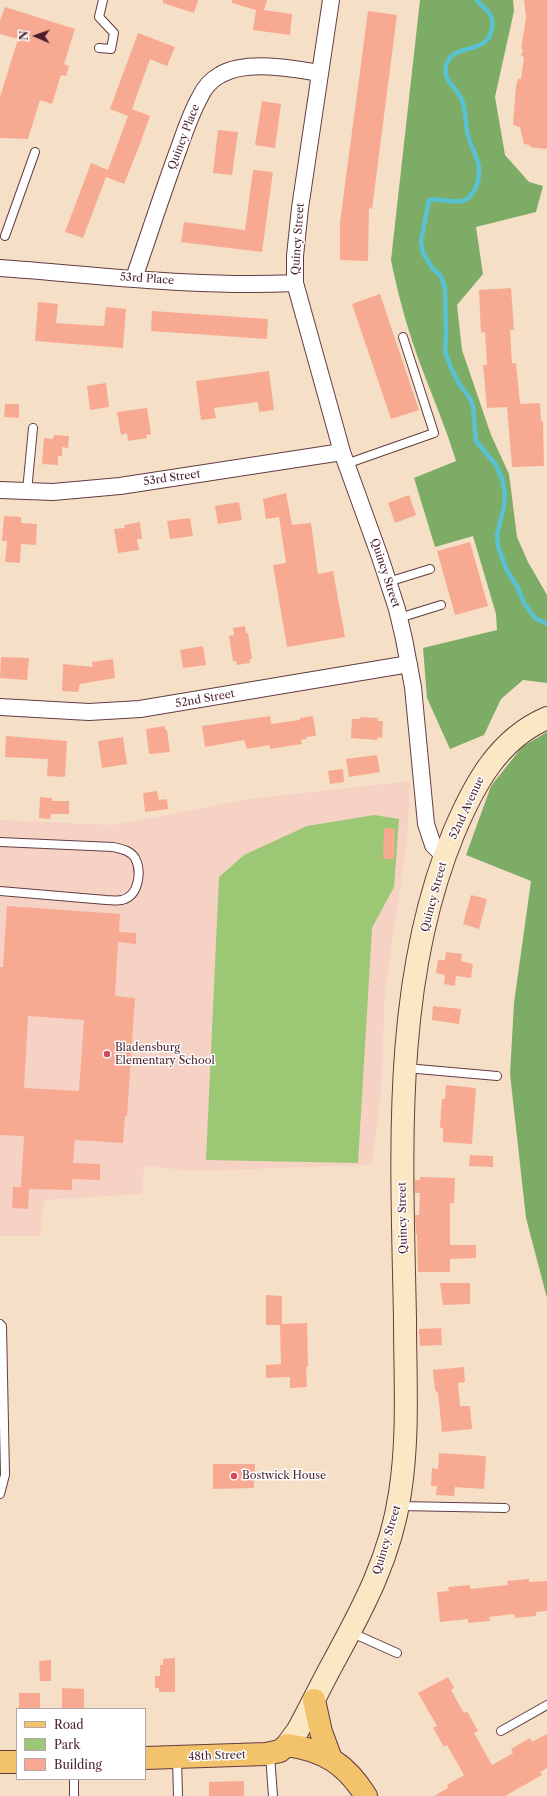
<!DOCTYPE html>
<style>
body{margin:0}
#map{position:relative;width:547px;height:1796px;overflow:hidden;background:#f5e0c7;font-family:"Libre Caslon Text",serif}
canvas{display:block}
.legend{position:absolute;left:16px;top:1708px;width:130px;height:72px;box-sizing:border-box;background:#fff;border:1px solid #b7a5aa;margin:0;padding:5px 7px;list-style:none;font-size:12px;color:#4a1f2b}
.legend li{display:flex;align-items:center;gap:8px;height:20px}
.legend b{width:20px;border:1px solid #b7a5aa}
.north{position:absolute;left:16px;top:16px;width:40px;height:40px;-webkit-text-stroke:3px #fff;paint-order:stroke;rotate:272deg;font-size:11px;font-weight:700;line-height:16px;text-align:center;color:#4a1f2b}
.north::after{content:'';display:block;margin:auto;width:14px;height:18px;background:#4a1f2b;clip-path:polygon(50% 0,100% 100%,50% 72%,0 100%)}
</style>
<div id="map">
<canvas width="547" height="1796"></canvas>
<ul class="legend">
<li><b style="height:5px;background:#f2c36a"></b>Road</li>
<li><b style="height:11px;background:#9cc774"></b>Park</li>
<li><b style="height:11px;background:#f8a992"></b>Building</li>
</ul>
<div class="north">N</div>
</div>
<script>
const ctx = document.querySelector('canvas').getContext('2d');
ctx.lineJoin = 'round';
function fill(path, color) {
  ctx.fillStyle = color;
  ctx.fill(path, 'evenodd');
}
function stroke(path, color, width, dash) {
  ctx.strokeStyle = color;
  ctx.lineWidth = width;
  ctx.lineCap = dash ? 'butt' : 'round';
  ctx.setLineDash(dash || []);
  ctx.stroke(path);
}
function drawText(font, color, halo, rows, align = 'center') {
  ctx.font = font + ' "Libre Caslon Text",serif';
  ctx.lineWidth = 3;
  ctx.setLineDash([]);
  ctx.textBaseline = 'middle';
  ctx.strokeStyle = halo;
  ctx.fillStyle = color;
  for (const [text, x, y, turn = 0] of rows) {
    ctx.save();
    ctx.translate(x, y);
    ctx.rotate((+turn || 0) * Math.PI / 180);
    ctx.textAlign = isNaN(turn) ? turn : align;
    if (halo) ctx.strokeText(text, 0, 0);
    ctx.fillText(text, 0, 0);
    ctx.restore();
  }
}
fill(new Path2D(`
 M410 781 407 841 385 991 381 1091 372 1165 195 1171 144 1166 142 1194 44 1200 40 1236H0V820L114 825 249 799Z`), '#f6d2c5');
fill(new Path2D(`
 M374 815 399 819 394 887 372 928 358 1163 206 1160 219 877 244 855 307 826Z`), '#9cc774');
fill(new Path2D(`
 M420 0H513L514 11 495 97 505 155 529 182 543 186 536 212 476 227 483 274 457 305 462 350 491 435 509 474 517 537 528 562 547 595V683L523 680 501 699 484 735 450 749 427 698 423 648 497 630 496 614 473 536 435 547 414 478 456 461C446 428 433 398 421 366 408 332 398 295 391 260Z
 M547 732V1298L526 1218 510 1074 514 1003 531 881 466 855 491 786 522 747Z`), '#7dac66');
stroke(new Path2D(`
 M477 0C480 5 486 8 489 13 492 17 493 23 492 28 491 31 490 37 488 39 476 53 451 45 446 66 443 81 456 87 461 98 466 109 465 119 467 131 469 142 475 152 478 163 481 175 477 194 465 200 454 205 440 197 429 200L421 241 423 253 433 269 441 276 445 288 446 334 445 351 451 368 460 385 470 398 473 407 476 441 496 465 502 479 505 494 504 506 497 535 498 546 507 571 517 586 524 603 535 618 547 624`), '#58c2d3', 4.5);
fill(new Path2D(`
 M163 0H198L194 13 163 3Z
 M232 0H267L264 10 292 14 290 35 253 30 256 10 232 3Z
 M524 0H547V147L546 149 530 147V145L524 144 520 127 513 125 516 86 518 79H521L524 57 521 56 523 49H521L526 18Z
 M5 7 75 29 64 64 69 66 66 76 61 75 52 104 40 100 28 139 0 138V97L18 39 0 34V21Z
 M368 11 397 15 372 209 369 208 368 261 340 260V222Z
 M138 33 175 47 167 66 150 59 132 109 150 116 138 149 124 184 106 177 83 238 65 232 91 163 108 170 128 116 110 109Z
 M262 101 281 104 275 148 255 145Z
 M218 130 238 132 232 175 213 173Z
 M253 170 273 172 262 252 181 242 184 222 245 230Z
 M511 288 514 330H510L512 363H516L520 404 540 403 541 421H543L544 466 512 467 507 407 487 408 483 365H487L485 332 481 333 479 290Z
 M380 294 419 410 391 419 352 304Z
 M38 302 58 304 56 323 86 325 104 326 106 307 126 309 123 348 35 341Z
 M152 311 268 319 267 339 151 331Z
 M269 371 274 410 259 412 258 402 214 408 216 418 201 420 196 381Z
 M106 383 109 407 90 410 87 386Z
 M5 404H19V418L4 417Z
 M147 408 151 434 146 435 147 438 128 441 127 433 121 435 117 412Z
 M54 435 69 436 68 448 62 447V456H58V465L42 464 44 438 53 439Z
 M286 493 292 525 311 523 318 574 333 571 345 637 287 647 273 565 286 563 279 517 266 519 263 499Z
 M409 495 416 515 395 523 388 503Z
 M239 502 242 520 218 524 215 506Z
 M4 516 21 517V523L37 524 36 545 21 544 20 563 5 562 7 541H2Z
 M190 518 193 536 170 539 167 521Z
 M140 522 142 539H137L139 550 118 553 114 529 125 528 124 525Z
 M470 542 488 606 455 615 437 551Z
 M245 626 246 633H248L252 659 249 660 250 663 237 665 236 661H233L229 636 234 635 233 628Z
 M203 646 206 665 183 668 180 650Z
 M1 657 29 658 27 680 0 678Z
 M113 659 115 678 80 684 78 692 62 691 63 664 93 667 92 662Z
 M270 716 271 724 300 720V718L313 716 316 736 306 737 307 739 301 740 302 744 270 749V745L247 749 244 740 205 747 202 726Z
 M360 717 378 718V721H383L382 738 378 737 377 740 351 738 352 719H360Z
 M165 726V730H167L170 752 149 754 146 729Z
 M6 736 67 741 65 777 47 776 48 759 5 757Z
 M123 737 127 764 102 768 98 741Z
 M377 755 380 772 349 777 346 759Z
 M343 769 344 782 330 784 328 771Z
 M157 791 159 800 167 799 168 809 145 812 143 793Z
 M40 797 52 798V801H69V814H51L50 819 39 818Z
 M384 828 395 829 394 859H383Z
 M471 895 487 899 479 929 463 924Z
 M7 906 120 914 119 932 136 933V944L118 942 115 996 135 998 127 1116H125L123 1143 75 1140 73 1163 100 1164V1180L72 1179V1190L29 1189 28 1209 12 1208 13 1187H21L24 1136 0 1135V967H3ZM28 1016 84 1020 79 1091 24 1088Z
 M446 952 462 954 461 961 473 964 471 978 456 976 455 986 444 984 445 975 436 973 438 960H445Z
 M433 1006 461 1009 459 1024 432 1020Z
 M446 1085 476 1088 472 1144 443 1142V1128H440L441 1111 442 1099H445Z
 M470 1155 493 1156V1167L469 1166Z
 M420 1177 455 1178 454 1203H450V1245H476V1258L450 1259V1272H418L417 1234H416L415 1215H419L420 1193H415V1180H420Z
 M440 1283H470V1304L443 1305Z
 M266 1295 282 1296V1324L307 1323 308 1367H306L307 1387 290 1388V1377L266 1378V1365L281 1364 280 1325H266Z
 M441 1328 442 1345 420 1346 419 1329Z
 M464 1367 465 1382 458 1383 460 1406H470L472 1429 442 1432 438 1393 435 1390 433 1370Z
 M439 1453 486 1456 484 1489 455 1487 454 1496 436 1495 437 1486H431L432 1468 438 1469Z
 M213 1464H255L254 1488 213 1489Z
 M529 1579V1582L547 1581V1611L536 1612V1616L515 1618 514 1614 489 1617 490 1621 468 1623V1619L440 1622 437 1592 449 1591 448 1587 470 1585V1589L508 1585 507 1581Z
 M175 1658V1692H159V1688H155V1676H160V1665H163V1659Z
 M51 1660V1681H40L39 1661Z
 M448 1677 454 1688 451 1690 464 1713 467 1711 478 1731 474 1733 492 1765 513 1753 511 1749 530 1738 532 1742 547 1734V1768L540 1772 542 1775 505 1796H434L448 1788 447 1785 464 1775 447 1745 444 1747 433 1728 437 1726 418 1693Z
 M62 1688 84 1689V1709H62Z
 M19 1693H40V1709H19Z
 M244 1781V1796H209V1782Z`), '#f8a992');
const lane = new Path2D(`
 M99 48 111 49 114 33 99 17 103 0
 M5 236 35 152
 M346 464 434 433 403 337
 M27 491 33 428
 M388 582 430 569
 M399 618 441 605
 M0 842 113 847C121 849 130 850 135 858 142 871 139 896 122 900 117 901 111 900 106 900L0 891
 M406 1068 497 1076
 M0 1324 2 1326 5 1475 0 1494
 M399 1506 505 1508
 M350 1632 397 1653
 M501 1731 547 1705
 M270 1755 273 1796
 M177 1757 178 1796
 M74 1779V1796`);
const street = new Path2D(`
 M331 0 300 208 295 256V283L342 452 380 557 397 609 404 639 413 687 426 824 433 845 445 857
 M0 268C98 275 197 288 295 283
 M134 278C149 235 163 191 179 148 185 131 191 113 200 97 204 88 211 80 220 75 245 60 291 68 319 73
 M0 490 53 492 120 486 342 452
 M0 707 89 712 140 709 409 664`);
const secondary = new Path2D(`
 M287 1745 298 1730C310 1708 321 1685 333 1663 363 1608 391 1556 400 1493 409 1435 405 1377 405 1319 402 1158 391 984 454 832 474 785 498 739 547 718`);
const primary = new Path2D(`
 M314 1700 321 1732 331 1759
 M145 1758 266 1754 280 1751 287 1745C324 1750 346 1764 366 1796
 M0 1762H17`);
stroke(lane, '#643c42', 10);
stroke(street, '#643c42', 18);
stroke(secondary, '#643c42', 24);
stroke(primary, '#643c42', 24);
stroke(lane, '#fff', 8);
stroke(street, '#fff', 16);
stroke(secondary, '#fae7c3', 22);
stroke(primary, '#f2c36a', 22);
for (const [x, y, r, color] of [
 [107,1054,4,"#d1495b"],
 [234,1476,4,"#d1495b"]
]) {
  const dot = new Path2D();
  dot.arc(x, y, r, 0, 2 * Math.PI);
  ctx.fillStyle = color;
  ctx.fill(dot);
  stroke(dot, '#fff', 1.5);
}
drawText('11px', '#4a1f2b', '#fff', [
 ["Quincy Place",184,137,-69],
 ["Quincy Street",298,239,-86],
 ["53rd Place",147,279,4],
 ["53rd Street",172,478,-8],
 ["Quincy Street",385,573,72],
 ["52nd Street",205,699,-10],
 ["52nd Avenue",467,808,-65],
 ["Quincy Street",434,897,-75],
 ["Quincy Street",403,1218,-91],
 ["Quincy Street",387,1540,-73],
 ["48th Street",217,1756,-2]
]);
drawText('11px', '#4a1f2b', '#fff', [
 ["Bladensburg",115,1048],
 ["Elementary School",115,1061],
 ["Bostwick House",242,1476]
], 'left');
</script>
